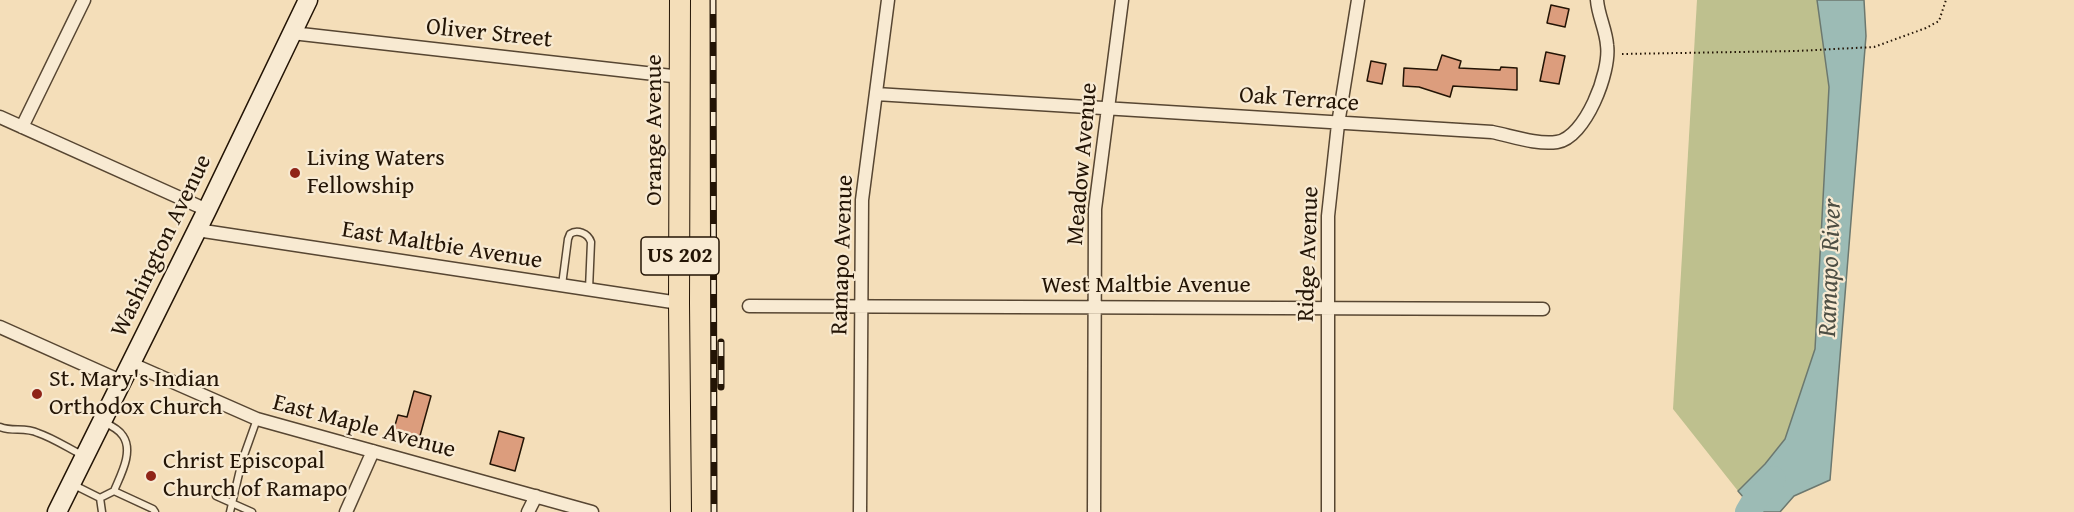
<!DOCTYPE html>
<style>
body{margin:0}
canvas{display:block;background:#f4deb9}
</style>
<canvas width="2074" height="512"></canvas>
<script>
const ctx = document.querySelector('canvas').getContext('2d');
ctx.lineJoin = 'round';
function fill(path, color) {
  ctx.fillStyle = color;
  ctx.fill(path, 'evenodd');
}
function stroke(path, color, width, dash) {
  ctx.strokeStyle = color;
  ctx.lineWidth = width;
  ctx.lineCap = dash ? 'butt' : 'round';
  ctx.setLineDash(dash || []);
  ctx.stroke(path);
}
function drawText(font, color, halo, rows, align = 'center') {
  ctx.font = font + ' "Gentium Book Plus",serif';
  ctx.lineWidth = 4.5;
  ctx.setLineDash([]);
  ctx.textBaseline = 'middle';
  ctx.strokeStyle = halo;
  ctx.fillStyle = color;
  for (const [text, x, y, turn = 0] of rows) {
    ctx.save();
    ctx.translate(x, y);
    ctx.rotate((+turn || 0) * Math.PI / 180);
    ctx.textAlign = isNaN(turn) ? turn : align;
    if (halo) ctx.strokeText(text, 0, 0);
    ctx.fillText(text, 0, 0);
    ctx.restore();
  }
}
fill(new Path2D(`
 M1697 0H1817L1829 87 1815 349 1785 439 1765 464 1738 491 1673 409Z`), '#bec08e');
const water = new Path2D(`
 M1817 0H1864L1866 36 1830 480 1794 496 1780 512H1756L1738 491 1765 464 1785 439 1815 349 1829 87Z`);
fill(water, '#9cbbb5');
stroke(water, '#6c786f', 1.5);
stroke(new Path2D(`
 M1748 512 1761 490 1773 479`), '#9cbbb5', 26);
const building = new Path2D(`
 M1551 5 1569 9 1565 27 1547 23Z
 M1546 52 1565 56 1559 84 1540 81Z
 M1442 55 1461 61 1459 68 1500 70 1501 67 1517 68V90L1453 86 1450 97 1419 87 1403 86 1404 68 1437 70Z
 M1371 61 1386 64 1382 84 1367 81Z
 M414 391 431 396 418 443 398 437 399 434 393 432 398 415 407 417Z
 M499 431 524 438 515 471 490 464Z`);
fill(building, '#dc9d7d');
stroke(building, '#231405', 1.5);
const lane = new Path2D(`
 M562 285 568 239 570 234C577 229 588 233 591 242L589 289
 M103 422C110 425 119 429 123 436 134 452 120 476 114 491
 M0 427C12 432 25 427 38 433 53 438 68 448 82 455
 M72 484 100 498 102 512
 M216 496 252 512
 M100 498 114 491 153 509 155 512
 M230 512 242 461 257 419`);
const street = new Path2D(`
 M292 33 681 77
 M876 94 1492 132C1512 136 1537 145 1557 142 1585 138 1611 72 1607 45 1606 30 1598 15 1597 0
 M0 117 207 210
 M22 127 84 0
 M197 230 679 303
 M749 306 1543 309
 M0 327 123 382
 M132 364 257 419 592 512
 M346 512 373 451
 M528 512 536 496
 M860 512 862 200 888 0
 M1094 512 1095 209 1122 0
 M1328 512V216L1338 124 1358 0`);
const secondary = new Path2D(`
 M57 512 207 210 308 0`);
const primary = new Path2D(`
 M680 0 679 303 681 512`);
stroke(lane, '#574632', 9);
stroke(street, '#574632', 15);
stroke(secondary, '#231405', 21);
stroke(primary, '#231405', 22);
stroke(new Path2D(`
 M1622 54 1796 51 1874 47 1926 28 1939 21 1946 0`), '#231405', 2, [1.5, 3]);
stroke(lane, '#f8ead2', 6);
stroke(street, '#f8ead2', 12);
stroke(secondary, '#f8ead2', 18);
stroke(primary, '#f4deb9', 20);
const rail = new Path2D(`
 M713 0 714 512
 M721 342V387`);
stroke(rail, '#231405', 7);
stroke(rail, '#f8ead2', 4.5, [14]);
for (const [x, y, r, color] of [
 [295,173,6,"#8f2418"],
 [37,394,6,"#8f2418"],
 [151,476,6,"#8f2418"]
]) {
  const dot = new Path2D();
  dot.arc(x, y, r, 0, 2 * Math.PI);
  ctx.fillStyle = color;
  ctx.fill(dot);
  stroke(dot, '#f8ead2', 2);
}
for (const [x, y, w] of [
 [680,256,78]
]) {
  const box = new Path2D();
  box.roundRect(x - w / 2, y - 19, w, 38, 4.5);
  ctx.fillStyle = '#f8ead2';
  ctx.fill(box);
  stroke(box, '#231405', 1.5);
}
drawText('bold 22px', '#231405', null, [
 ["US 202",680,256]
]);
drawText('24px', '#231405', '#f8ead2', [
 ["Oliver Street",489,34,6],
 ["Oak Terrace",1299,100,4],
 ["Orange Avenue",655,130,-90],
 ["Meadow Avenue",1083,164,-85],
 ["Washington Avenue",162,246,-64],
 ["East Maltbie Avenue",442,246,9],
 ["Ridge Avenue",1309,254,-88],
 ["Ramapo Avenue",843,255,-88],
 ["West Maltbie Avenue",1146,286],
 ["East Maple Avenue",364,427,15]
]);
drawText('24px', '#231405', '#f8ead2', [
 ["Living Waters",307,159],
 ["Fellowship",307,187],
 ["St. Mary's Indian",49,380],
 ["Orthodox Church",49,408],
 ["Christ Episcopal",163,462],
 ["Church of Ramapo",163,490]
], 'left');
drawText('italic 26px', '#4d4e43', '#f8ead2', [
 ["Ramapo River",1831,268,-88]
]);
</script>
